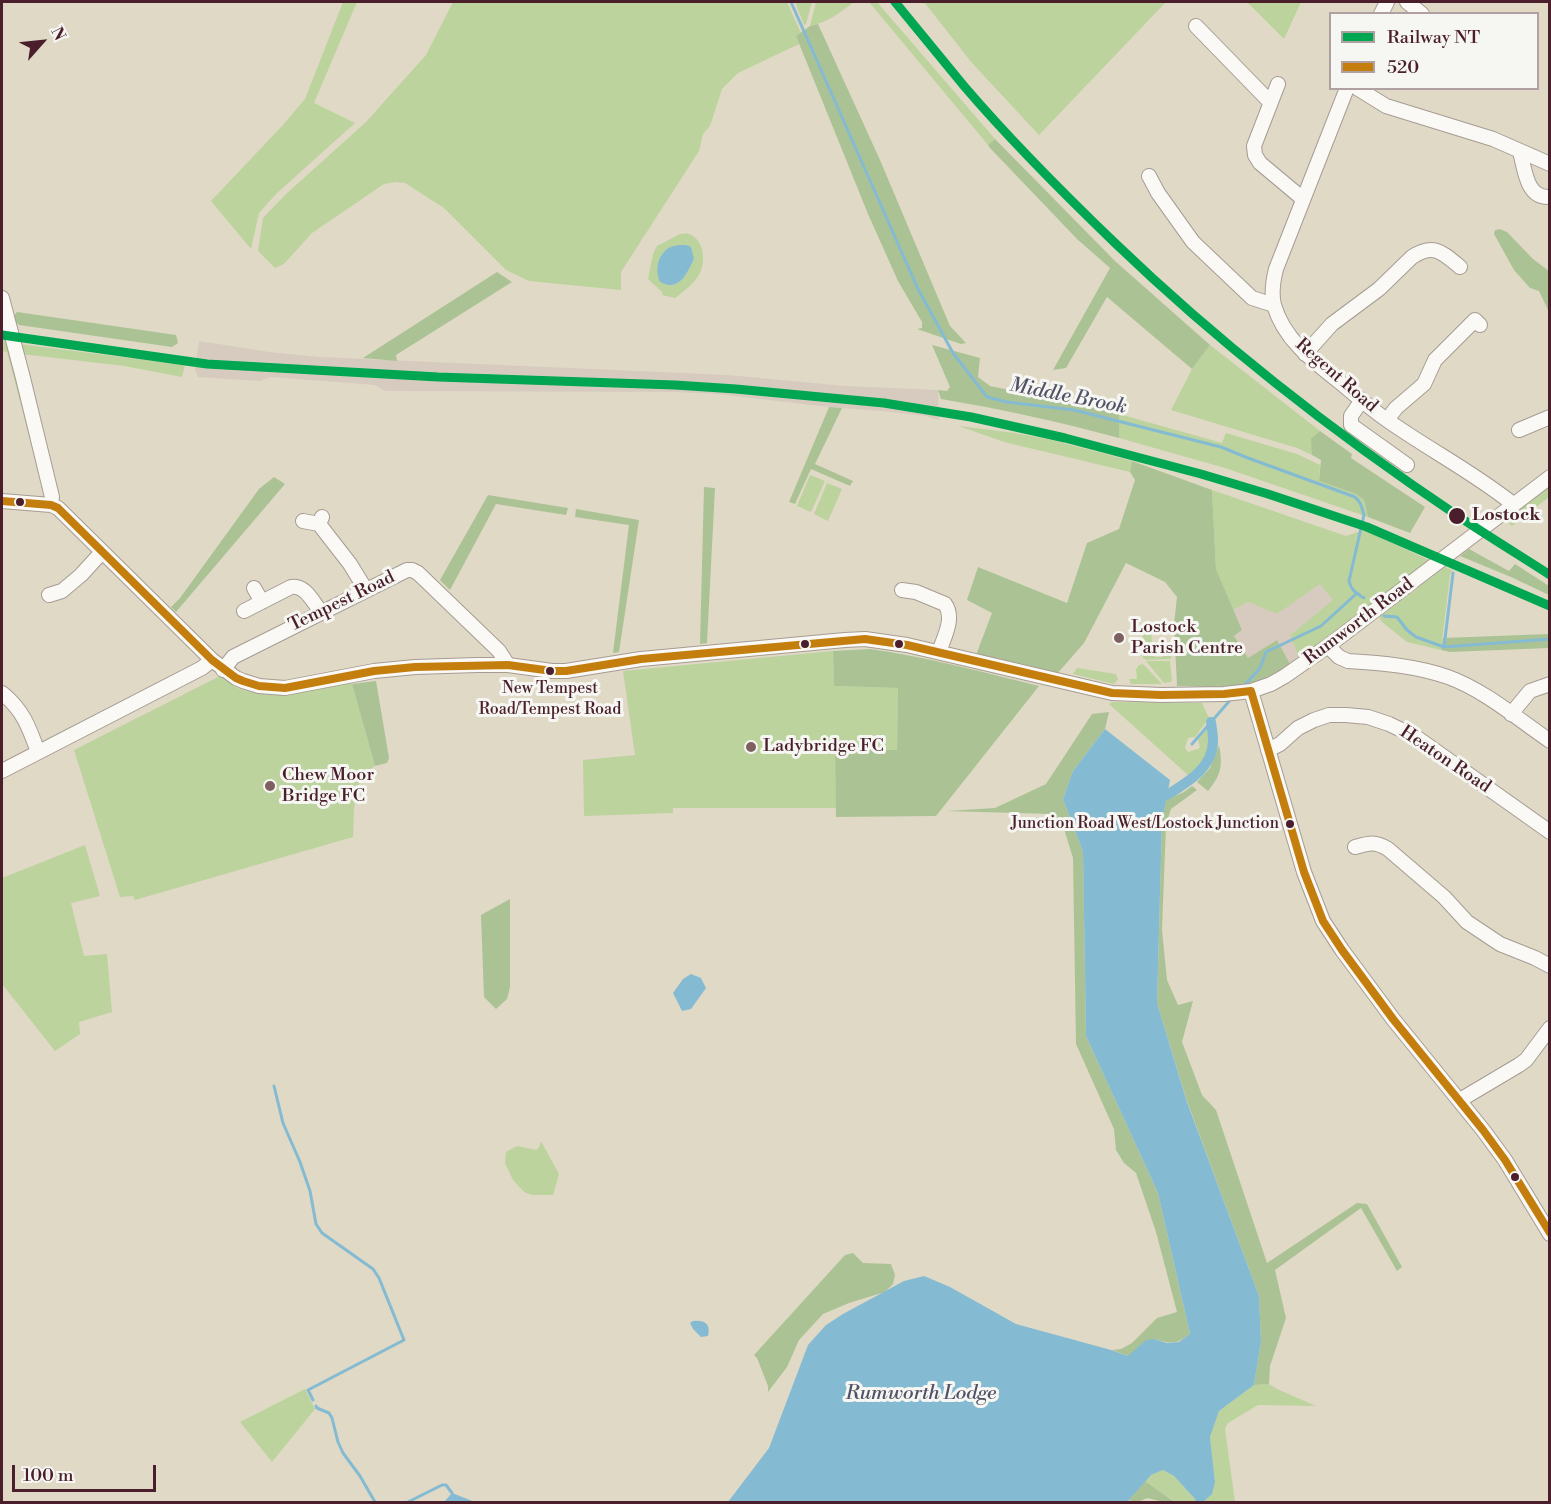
<!DOCTYPE html>
<style>
body{margin:0}
#map{position:relative;width:1551px;height:1504px;overflow:hidden;background:#e0d9c6;font-family:"Libre Bodoni",serif}
canvas{display:block}
.frame{position:absolute;inset:0;border:3px solid #4a1f2b;pointer-events:none}
.legend{position:absolute;left:1329px;top:12px;width:210px;height:78px;box-sizing:border-box;background:#f6f6f2;border:2px solid #b1a0a2;margin:0;padding:8px 10px;list-style:none;font-size:18px;color:#4a1f2b}
.legend li{display:flex;align-items:center;gap:12px;height:30px}
.legend b{width:30px;border:2px solid #b1a0a2}
.north{position:absolute;left:12px;top:12px;width:60px;height:60px;-webkit-text-stroke:4px #f6f6f2;paint-order:stroke;rotate:63deg;font-size:16px;font-weight:700;line-height:24px;text-align:center;color:#4a1f2b}
.north::after{content:'';display:block;margin:auto;width:21px;height:27px;background:#4a1f2b;clip-path:polygon(50% 0,100% 100%,50% 72%,0 100%)}
.scale{position:absolute;left:12px;top:1465px;width:144px;height:27px;box-sizing:border-box;border:3px solid #4a1f2b;border-top:0;padding-left:8px;font-size:18px;line-height:21px;white-space:nowrap;color:#4a1f2b;-webkit-text-stroke:4px #f6f6f2;paint-order:stroke}
</style>
<div id="map">
<canvas width="1551" height="1504"></canvas>
<div class="frame"></div>
<ul class="legend">
<li><b style="height:8px;background:#00a651"></b>Railway NT</li>
<li><b style="height:8px;background:#c37e0d"></b>520</li>
</ul>
<div class="north">N</div>
<div class="scale">100 m</div>
</div>
<script>
const ctx = document.querySelector('canvas').getContext('2d');
ctx.lineJoin = 'round';
function fill(path, color) {
  ctx.fillStyle = color;
  ctx.fill(path, 'evenodd');
}
function stroke(path, color, width, dash) {
  ctx.strokeStyle = color;
  ctx.lineWidth = width;
  ctx.lineCap = dash ? 'butt' : 'round';
  ctx.setLineDash(dash || []);
  ctx.stroke(path);
}
function drawText(font, color, halo, rows, align = 'center') {
  ctx.font = font + ' "Libre Bodoni",serif';
  ctx.lineWidth = 6;
  ctx.setLineDash([]);
  ctx.textBaseline = 'middle';
  ctx.strokeStyle = halo;
  ctx.fillStyle = color;
  for (const [text, x, y, turn = 0] of rows) {
    ctx.save();
    ctx.translate(x, y);
    ctx.rotate((+turn || 0) * Math.PI / 180);
    ctx.textAlign = isNaN(turn) ? turn : align;
    if (halo) ctx.strokeText(text, 0, 0);
    ctx.fillText(text, 0, 0);
    ctx.restore();
  }
}
fill(new Path2D(`
 M199 341 269 352 320 357 728 375 845 386 938 390 939 420 926 416 882 411 829 407 717 394 676 392 385 391 375 385 271 377 260 381 198 377 195 370Z
 M1320 583 1334 600 1290 635 1299 658 1290 664 1277 640 1248 659 1233 636 1242 630 1233 610 1248 602 1277 614Z`), '#d7cbbf');
fill(new Path2D(`
 M343 2H357L314 103 355 123 276 194 259 213 251 249 211 201 282 126 305 99Z
 M453 2H787L801 33 796 36 799 44 738 73 722 89 710 126 703 134 699 151 621 272V290L529 281 506 270 444 208 405 183 395 182 384 184 312 233 284 264 275 268 258 251 263 218 286 194 366 122 426 55Z
 M795 2H812L806 24 804 25Z
 M816 2H854C840 13 828 22 810 26Z
 M869 2H877L995 139 988 145Z
 M924 2H1166L1039 135 972 63Z
 M1247 2H1301L1284 39Z
 M680 234C683 234 686 233 689 234 705 240 706 263 699 275 693 285 684 291 675 298L662 295 663 293 648 279 653 254 657 246ZM694 259C689 269 683 285 670 285 667 285 663 283 660 282Z
 M2 340 7 341 36 446 32 447 7 352 2 351Z
 M19 344 185 365 182 377 124 366 22 354Z
 M1210 345 1320 431 1312 439V455L1297 448 1171 410 1192 369Z
 M1119 414 1222 443 1226 433 1297 454 1320 465 1319 481 1356 494 1364 500 1368 517 1225 468 1119 438Z
 M959 426 1015 433 1052 440 1132 461 1130 472 1004 442Z
 M810 475 825 481 811 512 797 506Z
 M827 483 842 489 828 521 814 514Z
 M1549 484V497L1512 526 1503 519Z
 M1212 490 1346 536 1364 530 1429 560 1299 658 1290 635 1333 600 1320 584 1277 614 1248 602 1233 610 1216 569Z
 M1445 567 1452 570 1450 575 1441 650 1407 642 1382 622 1379 617Z
 M1143 632H1151L1152 643 1147 644 1148 653H1154L1155 657H1163V653H1171V659L1146 660 1143 658Z
 M833 651 834 686 898 688 897 750 835 749 836 808H673V813L584 816 583 760 635 755 623 671Z
 M1146 661H1170L1172 681 1170 682 1164 683Z
 M1143 664 1162 684H1131L1129 679H1137L1136 669 1139 665Z
 M1077 668 1116 674 1118 679 1114 684 1073 674Z
 M220 676C226 680 233 686 240 689 275 702 313 689 347 682L352 684 375 766C350 780 355 813 353 837L135 900 133 896 120 897 74 750Z
 M1112 702 1202 703 1209 718 1195 737 1188 738 1185 748 1188 752 1200 748 1198 739 1208 728C1209 755 1209 757 1188 775L1109 704Z
 M85 845 100 896 71 903 84 956 107 954 112 1012 79 1022 80 1034 55 1051 2 984V878Z
 M541 1141 559 1174 553 1195H532L524 1192 513 1180 505 1163 506 1152 517 1146 536 1150 539 1147Z
 M1269 1384 1277 1389 1316 1406 1258 1405 1228 1423 1225 1429 1235 1502H1203L1215 1482 1210 1437 1219 1411 1254 1385Z
 M305 1389 315 1409 272 1462 240 1422Z
 M1163 1470 1174 1476 1195 1499 1196 1502H1176L1145 1481 1151 1475Z`), '#bcd39d');
fill(new Path2D(`
 M818 24 880 160 950 326 966 343 961 344 917 329 922 328V322L898 281 868 214 796 36 810 26Z
 M995 139 1115 261 1210 345 1192 369 1107 297 1066 368 1053 370 1110 268 1077 239 990 148 988 145Z
 M1500 229 1507 232 1533 259 1549 271V312L1539 291 1530 288 1514 270 1494 234 1495 230Z
 M497 272 512 282 396 355 397 361 363 358Z
 M17 312 176 335 178 343 172 347 19 325 14 320 13 317Z
 M932 345 980 358 978 377 990 386 1070 402 1119 414V438C1060 422 1001 409 941 399L938 390 947 391 950 387Z
 M829 407 842 408 815 464 853 481 850 486 811 469 795 504 789 502Z
 M1320 431 1352 454 1351 458 1425 507 1410 533 1368 517 1364 500 1356 494 1319 481 1321 460 1312 455 1311 439Z
 M1132 461 1212 490 1216 569 1242 630 1234 636 1248 658 1277 640 1290 664C1278 671 1266 679 1252 683 1229 689 1201 686 1177 686L1174 624 1177 597 1165 582 1126 563 1084 643 1057 674 976 655 992 613 967 600 978 567 1067 603 1087 543 1119 529 1135 480 1130 472Z
 M274 477 285 484 176 612 171 607 180 598 259 489Z
 M704 487 715 488 707 643 700 644Z
 M488 495 568 508 566 515 496 504 450 590 440 580Z
 M576 509 639 520 619 652 613 653 629 525 575 517Z
 M1469 549 1509 571 1515 564 1549 586V595L1511 577 1460 556Z
 M1549 634V648L1450 652 1441 650 1443 638Z
 M870 649C927 657 983 672 1039 686L936 816 836 817 835 749 897 750 898 688 834 686 833 651Z
 M376 681 389 758 387 763 375 766 352 684Z
 M1109 712 1105 729 1073 771 1063 799 1083 852 1086 1036 1158 1193 1190 1334C1176 1345 1171 1344 1154 1339L1128 1356 1112 1350 1121 1349 1132 1343 1157 1318 1177 1312 1156 1232 1136 1173 1124 1163 1116 1150 1114 1129 1076 1044 1073 858 1064 829 1050 814 946 811 995 808 1046 784 1092 714Z
 M1219 745C1223 766 1221 775 1208 791L1197 782 1210 768Z
 M1192 786 1197 790 1171 809 1166 824 1162 930 1167 980 1178 1005 1193 1001 1182 1042 1202 1095 1216 1110 1267 1263 1357 1203 1367 1204 1402 1267 1397 1271 1361 1208 1275 1270 1286 1318 1270 1366 1269 1384 1254 1385 1261 1342 1259 1296 1187 1101 1157 1003 1162 822 1166 800 1184 792Z
 M510 899V987L507 999 496 1009 484 997 481 915Z
 M853 1253 863 1263 891 1264 895 1275 893 1284 885 1292 849 1303 823 1314 799 1340 787 1367 768 1392V1386L757 1358 754 1355 845 1255Z
 M1145 1481 1175 1502H1164L1147 1498 1138 1502H1133L1129 1500Z`), '#abc394');
fill(new Path2D(`
 M686 245 691 247 694 259C689 269 683 285 670 285 666 285 663 283 660 282 655 271 657 258 666 250 672 245 679 245 686 245Z
 M1105 729 1170 780 1162 822 1157 1003 1187 1102 1259 1296 1261 1342 1254 1385 1219 1411 1210 1437 1215 1482 1212 1494 1203 1502H1196L1195 1499 1174 1476 1163 1470 1151 1475 1129 1500 1128 1502H728L769 1448 808 1345 826 1325 843 1314 904 1281 924 1276 950 1287 1016 1324 1111 1350 1128 1356 1146 1340 1154 1339 1167 1343 1179 1342 1190 1334 1158 1193 1086 1036 1083 852 1063 799 1073 771Z
 M691 974 701 978 706 988 691 1009 682 1011 673 993 683 979Z
 M693 1321C705 1320 711 1324 708 1336L701 1337 693 1329 690 1323Z
 M452 1493 475 1502H444Z`), '#84bbd3');
stroke(new Path2D(`
 M791 2 918 289 953 353 987 397 1007 402 1074 410 1221 447 1248 458 1355 497C1361 502 1362 508 1364 515L1349 581C1351 590 1356 593 1364 598
 M1384 616 1397 617 1407 630 1416 637 1444 647 1550 639
 M1444 647 1453 573
 M1243 687 1260 668 1266 652 1321 626 1356 594
 M1192 744 1232 698
 M274 1086 283 1123 300 1162 310 1191 316 1224 322 1233 373 1269 379 1278 404 1340 308 1390 313 1400
 M316 1406 317 1408 329 1413 332 1418 338 1442 343 1453 360 1476 375 1502
 M408 1502 442 1485H446L452 1493`), '#84bbd3', 3);
stroke(new Path2D(`
 M1167 795C1188 782 1212 768 1213 742 1213 735 1212 728 1211 722`), '#84bbd3', 10);
const minor = new Path2D(`
 M1407 2 1422 14
 M1381 14 1387 2
 M1196 26 1270 102
 M1278 84 1254 146 1255 155 1260 163 1303 199
 M1347 88 1276 269C1273 281 1271 293 1274 305 1284 340 1314 362 1341 383 1356 396 1371 409 1387 420 1428 449 1473 472 1513 504
 M1357 88 1386 106 1493 139 1550 164
 M1520 152C1525 169 1526 199 1550 197
 M1149 176 1158 193 1193 242 1252 298 1274 305
 M2 298 23 378 52 497 51 505
 M1305 354 1332 324 1379 289 1412 257C1434 243 1442 252 1460 267
 M1362 400 1351 416V425L1407 465
 M1387 420 1396 408 1424 384 1435 360 1475 320 1480 325
 M1519 430 1550 417
 M2 501 51 505 58 508 212 660 236 678 243 681 259 686 285 688 374 671 415 667 477 665H508L552 671H566L641 659 845 640 865 639 907 645 1112 693 1161 695 1224 694 1251 691 1271 684 1285 676 1328 646 1550 477
 M303 521 319 524 322 517
 M319 524 350 564 366 590
 M254 588 262 602
 M902 590 916 592 945 604C955 618 944 637 939 652
 M49 595 62 591 81 575 102 552
 M244 611 291 587C305 584 313 602 321 612
 M1328 646 1339 657 1348 661C1382 663 1416 666 1448 677 1484 690 1518 719 1550 741
 M223 670 233 657 407 570H412L418 573 499 651 508 665
 M1251 691 1304 872 1323 921 1342 950 1393 1019 1483 1130 1505 1160 1550 1234
 M2 693C23 710 29 727 38 752
 M1511 714 1530 691 1550 684
 M1268 750 1280 744 1298 728 1314 720 1329 715H1346L1368 717 1389 724 1416 737 1550 832
 M2 771 202 668 212 660
 M1355 847C1369 843 1375 841 1388 849L1444 897 1467 922 1500 944 1535 958 1550 966
 M1460 1100 1519 1065 1526 1060 1550 1028`);
stroke(minor, '#a69c93', 16);
stroke(minor, '#faf9f6', 14);
stroke(new Path2D(`
 M2 501 51 505 58 508 212 660 236 678 243 681 259 686 285 688 374 671 415 667 508 665 552 671H566L641 659 865 639 907 645 1112 693 1161 695 1224 694 1251 691 1304 872 1323 921 1342 950 1393 1019 1483 1130 1505 1160 1550 1233`), '#c37e0d', 8);
stroke(new Path2D(`
 M895 2C918 30 941 58 964 86 1011 141 1063 193 1115 243 1220 344 1337 435 1458 516 1488 536 1519 555 1550 575
 M2 335 207 364 438 377 675 385 736 389 884 403 971 417 1065 438 1201 474 1268 494 1367 527 1550 606`), '#00a651', 9);
for (const [x, y, r, color] of [
 [20,502,5,"#4a1f2b"],
 [1457,516,9,"#4a1f2b"],
 [1119,638,6,"#7e6061"],
 [805,644,5,"#4a1f2b"],
 [899,644,5,"#4a1f2b"],
 [550,671,5,"#4a1f2b"],
 [751,747,6,"#7e6061"],
 [270,786,6,"#7e6061"],
 [1290,824,5,"#4a1f2b"],
 [1515,1177,5,"#4a1f2b"]
]) {
  const dot = new Path2D();
  dot.arc(x, y, r, 0, 2 * Math.PI);
  ctx.fillStyle = color;
  ctx.fill(dot);
  stroke(dot, '#f6f6f2', 2);
}
drawText('16px', '#4a1f2b', '#f6f6f2', [
 ["New Tempest",550,689],
 ["Road/Tempest Road",550,710],
 ["Junction Road West/Lostock Junction",1279,824,"right"]
]);
drawText('18px', '#4a1f2b', '#f6f6f2', [
 ["Regent Road",1336,376,41],
 ["Tempest Road",342,602,-26],
 ["Rumworth Road",1359,622,-37],
 ["Heaton Road",1445,760,34]
]);
drawText('bold 18px', '#4a1f2b', '#f6f6f2', [
 ["Lostock",1472,516]
], 'left');
drawText('18px', '#4a1f2b', '#f6f6f2', [
 ["Lostock",1131,628],
 ["Parish Centre",1131,649],
 ["Ladybridge FC",763,747],
 ["Chew Moor",282,776],
 ["Bridge FC",282,797]
], 'left');
drawText('italic 20px', '#515168', '#f6f6f2', [
 ["Middle Brook",1068,397,11],
 ["Rumworth Lodge",921,1394]
]);
</script>
